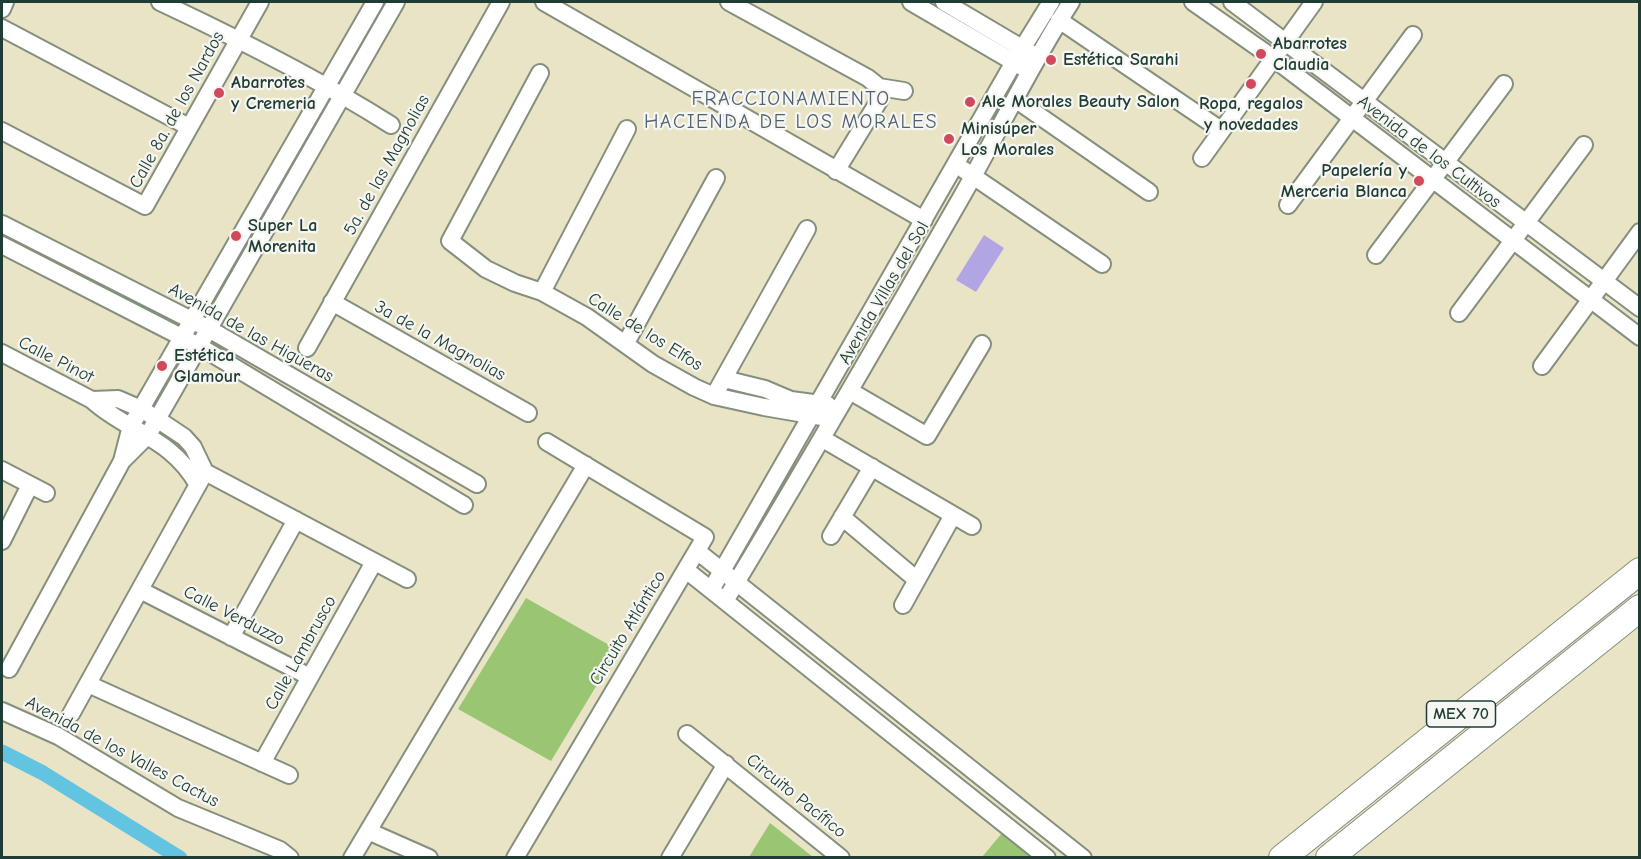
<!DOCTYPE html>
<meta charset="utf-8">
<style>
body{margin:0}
#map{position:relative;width:1641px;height:859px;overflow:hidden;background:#eae4c6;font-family:"Comic Neue",sans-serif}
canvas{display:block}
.frame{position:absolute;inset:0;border:3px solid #1f3d34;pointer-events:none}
</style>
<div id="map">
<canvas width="1641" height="859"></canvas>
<div class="frame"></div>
</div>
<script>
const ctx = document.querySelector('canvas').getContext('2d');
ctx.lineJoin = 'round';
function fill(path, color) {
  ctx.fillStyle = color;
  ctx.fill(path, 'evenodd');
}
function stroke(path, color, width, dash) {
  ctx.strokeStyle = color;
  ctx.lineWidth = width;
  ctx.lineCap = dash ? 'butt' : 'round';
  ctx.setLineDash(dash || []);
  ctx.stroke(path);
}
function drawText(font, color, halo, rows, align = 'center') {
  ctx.font = font + ' "Comic Neue",sans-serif';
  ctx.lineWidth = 4.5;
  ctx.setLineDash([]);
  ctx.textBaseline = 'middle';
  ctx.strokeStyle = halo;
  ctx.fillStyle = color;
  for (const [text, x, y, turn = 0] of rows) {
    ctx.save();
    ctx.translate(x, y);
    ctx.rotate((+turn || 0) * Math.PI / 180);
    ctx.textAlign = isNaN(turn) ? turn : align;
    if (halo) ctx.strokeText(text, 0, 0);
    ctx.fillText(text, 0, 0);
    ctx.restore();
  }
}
fill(new Path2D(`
 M526 598 618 650 551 761 458 709Z
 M770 823 813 857H749Z
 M1002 833 1033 857H982Z`), '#9ac673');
stroke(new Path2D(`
 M2 752 43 773 180 858`), '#63c4e1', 15);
fill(new Path2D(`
 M984 235 1004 248 976 292 956 280Z`), '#b2a5e3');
const minor = new Path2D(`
 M160 2C239 39 317 78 391 125
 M544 2 924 220
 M729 2 868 78 879 87 880 99 836 171
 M911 2 1024 68
 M944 2 1032 54
 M1193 2 1273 58 1640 337
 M1232 2 1640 308
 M2 9 5 2
 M1059 20 1221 130
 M2 28 189 127
 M540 73 450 241 486 269 515 283 542 292 587 317 653 364 694 387 714 396 764 407 822 417
 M879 87 904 91
 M1015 99 1149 192
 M2 131 145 206 260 2
 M1202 158 1314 2
 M964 170 1102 264
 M1288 205 1413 35
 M2 224 209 329 477 484
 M2 245 199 346 464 505
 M1376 255 1504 84
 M542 292 627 129
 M332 302 528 413
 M1459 313 1584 145
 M626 343 716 178
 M307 348 501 2
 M2 353 92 400C130 434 170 436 198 485
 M1542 366 1640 232
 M724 379 765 389 791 400 828 405
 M850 391 927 436 982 344
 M714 396 807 229
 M92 400 118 399 141 409 157 419 184 437 193 447 205 472 407 579
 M823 439 972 526
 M122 461 148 435 396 2
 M2 470 46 493
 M842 517 917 580
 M831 536 872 467
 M2 541 30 485
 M697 551 1083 858
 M686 570 1047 858
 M140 590 310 677
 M711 590 1014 62 1051 2
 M725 601C806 467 884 332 962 196 999 131 1031 64 1071 2
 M903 605 953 515
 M231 637 296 520
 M9 669 122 461 131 426 375 2
 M88 684 289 775
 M2 711 58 736 178 808 280 850 290 858
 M71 714 205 472
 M687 734 841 858
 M262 763 374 562
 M368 831 429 858
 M352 858 586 465
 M515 858 705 537 547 442
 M670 858 726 764`);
const primary = new Path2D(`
 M1282 858 1640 571
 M1329 858 1640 608`);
stroke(minor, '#84907d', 20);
stroke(primary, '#84907d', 28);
stroke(minor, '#fff', 16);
stroke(primary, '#fff', 26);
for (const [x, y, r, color] of [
 [1261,54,6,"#d1495b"],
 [1051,60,6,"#d1495b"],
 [1251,84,6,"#d1495b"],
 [219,93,6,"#d1495b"],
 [970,102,6,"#d1495b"],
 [949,139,6,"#d1495b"],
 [1419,181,6,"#d1495b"],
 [236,236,6,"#d1495b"],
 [162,366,6,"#d1495b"]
]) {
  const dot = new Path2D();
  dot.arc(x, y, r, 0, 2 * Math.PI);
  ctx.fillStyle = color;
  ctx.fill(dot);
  stroke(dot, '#f6f6f2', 2);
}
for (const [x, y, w] of [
 [1461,714,69]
]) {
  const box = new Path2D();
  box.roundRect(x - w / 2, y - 13, w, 26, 4.5);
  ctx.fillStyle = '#f6f6f2';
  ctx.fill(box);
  stroke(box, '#1f3d34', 1.5);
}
drawText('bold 16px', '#1f3d34', null, [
 ["MEX 70",1461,714]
]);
drawText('bold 18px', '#1f3d34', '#f6f6f2', [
 ["Abarrotes",1273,44],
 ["Claudia",1273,65],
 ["Estética Sarahi",1063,60],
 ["Abarrotes",231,83],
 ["y Cremeria",231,104],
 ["Ale Morales Beauty Salon",982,102],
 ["Ropa, regalos",1251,104,"center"],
 ["y novedades",1251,125,"center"],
 ["Minisúper",961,129],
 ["Los Morales",961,150],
 ["Papelería y",1407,171,"right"],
 ["Merceria Blanca",1407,192,"right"],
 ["Super La",248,226],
 ["Morenita",248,247],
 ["Estética",174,356],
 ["Glamour",174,377]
], 'left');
drawText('18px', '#1f3d34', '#f6f6f2', [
 ["Calle 8a. de los Nardos",177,110,-61],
 ["Avenida de los Cultivos",1429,152,37],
 ["5a. de las Magnolias",387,165,-61],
 ["Avenida Villas del Sol",884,293,-60],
 ["Calle de los Elfos",645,332,32],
 ["Avenida de las Higueras",251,333,29],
 ["3a de la Magnolias",440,341,29],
 ["Calle Pinot",56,360,27],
 ["Calle Verduzzo",234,616,27],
 ["Circuito Atlántico",628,628,-59],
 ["Calle Lambrusco",301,653,-61],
 ["Avenida de los Valles Cactus",122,752,28],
 ["Circuito Pacífico",796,796,39]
]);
ctx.letterSpacing = '1.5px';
drawText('20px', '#526171', '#f6f6f2', [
 ["FRACCIONAMIENTO",791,99],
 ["HACIENDA DE LOS MORALES",791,122]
]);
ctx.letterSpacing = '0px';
</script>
